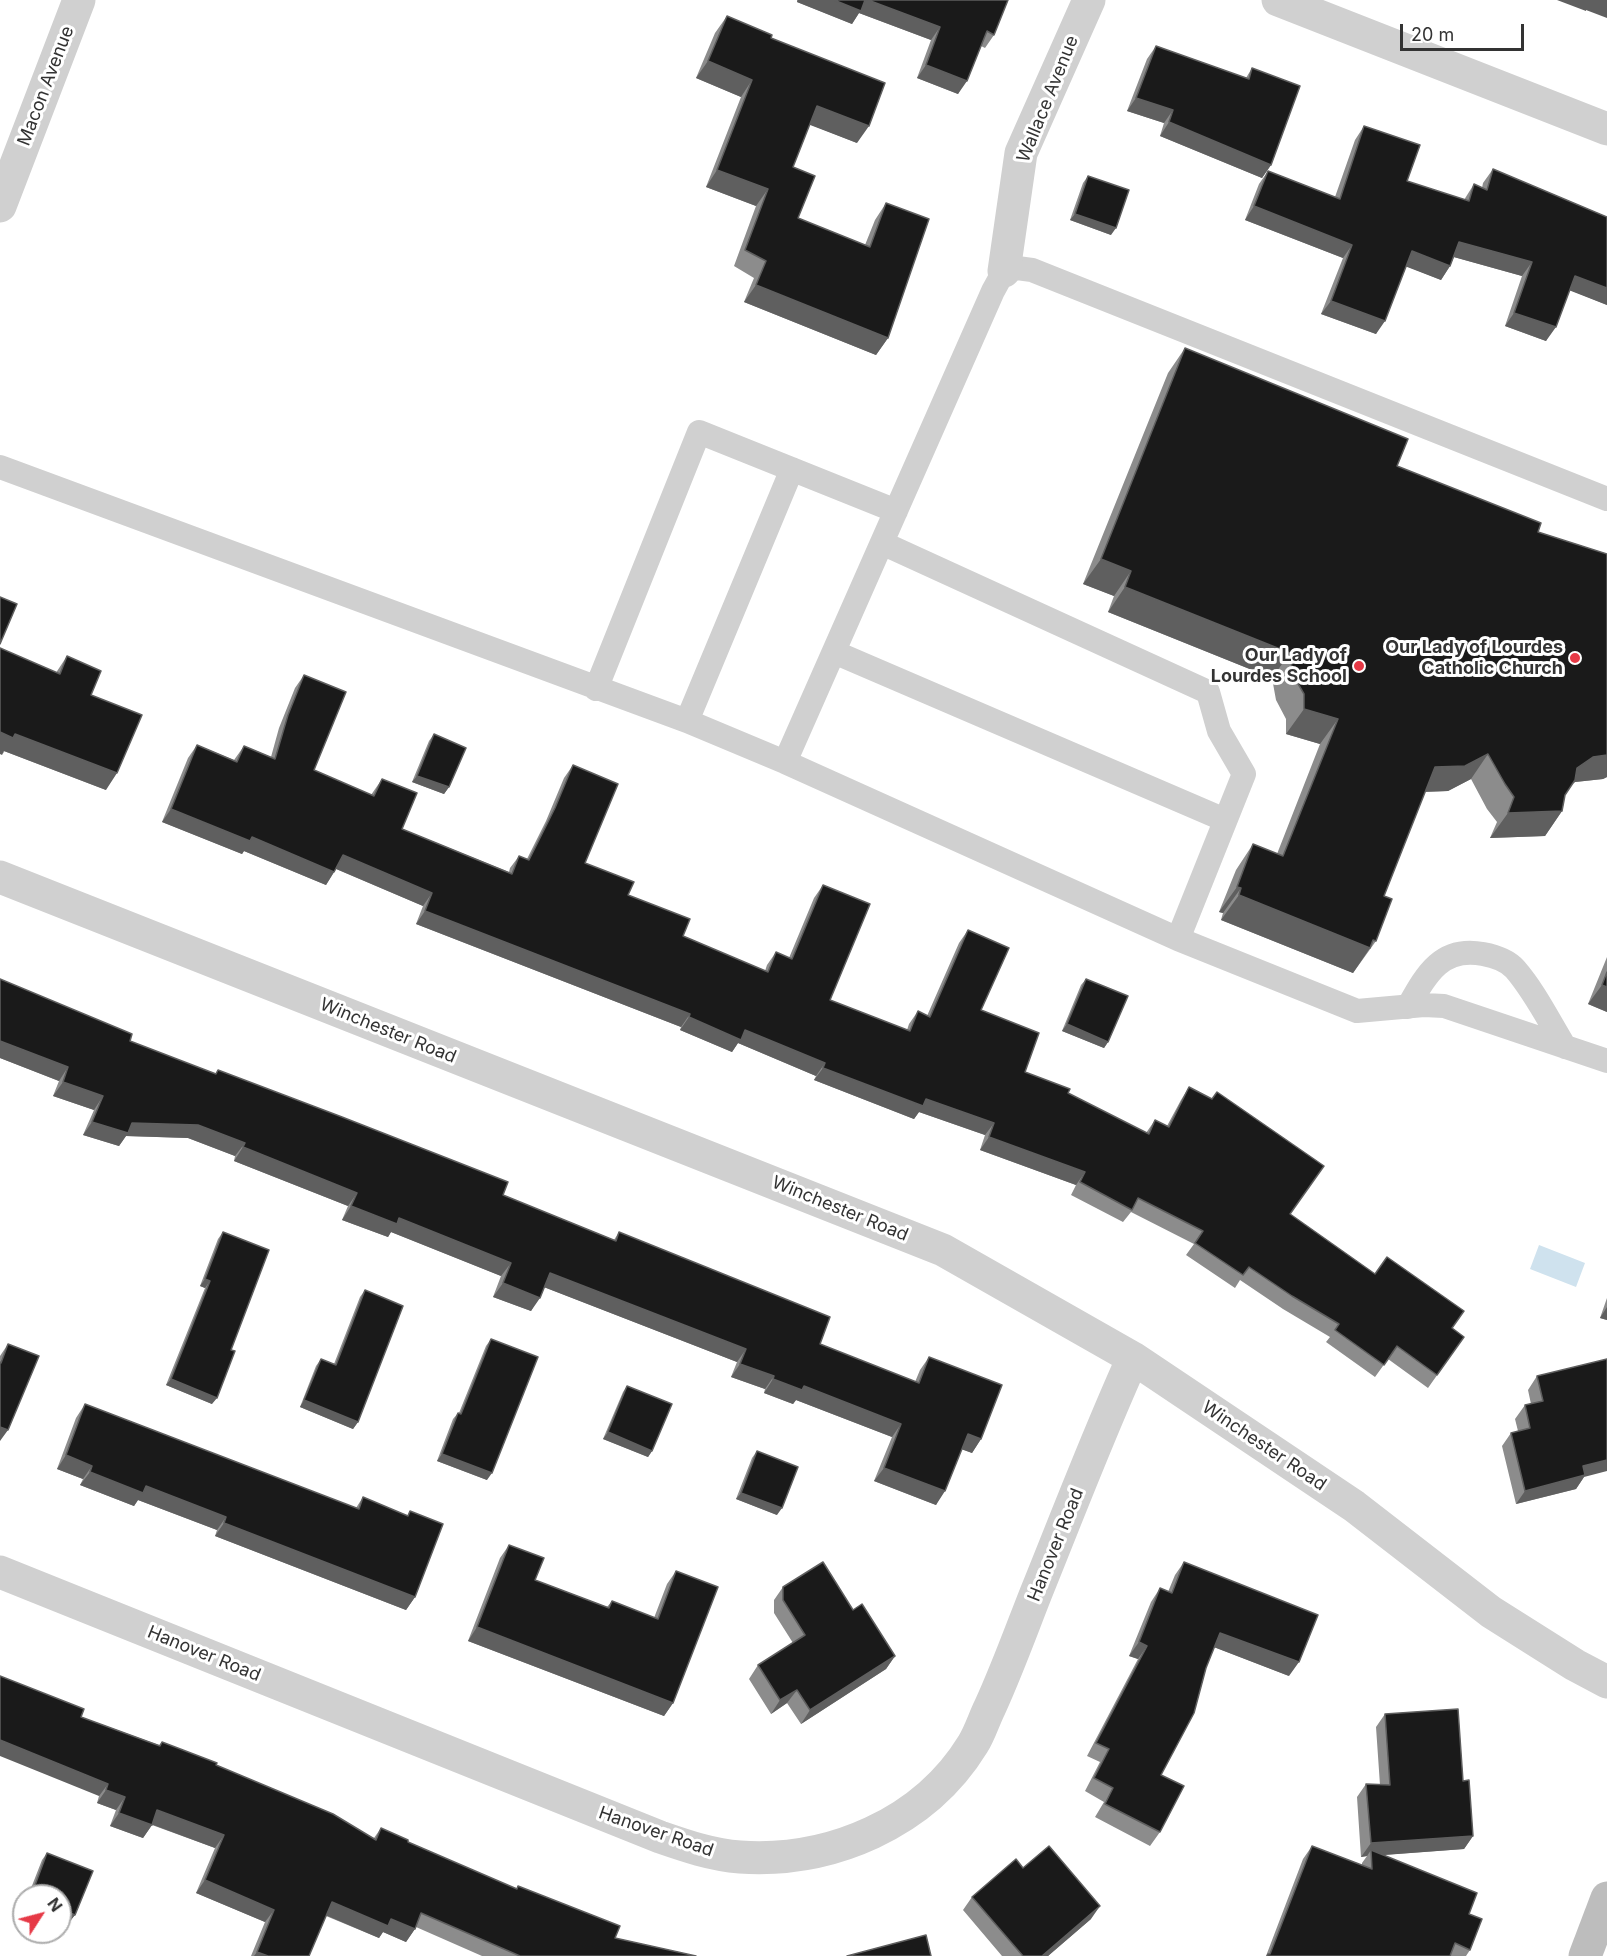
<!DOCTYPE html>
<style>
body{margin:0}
#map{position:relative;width:1607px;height:1956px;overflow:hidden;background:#fff;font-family:Inter,sans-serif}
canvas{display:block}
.north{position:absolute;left:12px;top:1884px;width:60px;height:60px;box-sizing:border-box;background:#fff;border:2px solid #adadad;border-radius:50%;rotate:54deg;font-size:16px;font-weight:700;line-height:24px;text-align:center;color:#333}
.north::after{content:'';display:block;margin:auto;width:21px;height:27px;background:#e63946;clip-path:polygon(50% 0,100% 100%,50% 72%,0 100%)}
.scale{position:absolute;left:1400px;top:24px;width:124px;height:27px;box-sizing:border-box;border:3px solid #333;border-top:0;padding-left:8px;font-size:18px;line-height:21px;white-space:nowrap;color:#333;-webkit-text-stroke:4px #fff;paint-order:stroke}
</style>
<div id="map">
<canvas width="1607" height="1956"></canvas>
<div class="north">N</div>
<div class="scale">20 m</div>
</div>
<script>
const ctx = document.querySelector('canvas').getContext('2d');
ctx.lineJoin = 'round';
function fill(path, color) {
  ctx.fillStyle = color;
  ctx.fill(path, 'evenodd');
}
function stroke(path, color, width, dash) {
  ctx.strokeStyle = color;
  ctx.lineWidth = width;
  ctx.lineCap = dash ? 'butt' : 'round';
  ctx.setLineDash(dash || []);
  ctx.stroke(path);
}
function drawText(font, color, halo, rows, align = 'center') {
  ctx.font = font + ' Inter,sans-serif';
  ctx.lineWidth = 6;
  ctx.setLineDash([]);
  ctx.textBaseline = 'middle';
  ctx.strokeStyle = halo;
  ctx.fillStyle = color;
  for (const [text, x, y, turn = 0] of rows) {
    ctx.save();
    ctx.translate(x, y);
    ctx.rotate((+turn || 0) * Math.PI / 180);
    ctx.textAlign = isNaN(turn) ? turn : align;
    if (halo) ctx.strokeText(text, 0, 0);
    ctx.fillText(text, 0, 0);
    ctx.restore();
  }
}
fill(new Path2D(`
 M1539 1245 1585 1263 1576 1287 1530 1269Z`), '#cfe2ee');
stroke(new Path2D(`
 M0 467 687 721 785 762 1178 939 1357 1011 1424 1005 1444 1006 1607 1061
 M882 543 1208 692 1219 731 1244 774 1178 939
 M834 652 1225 820
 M596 689 699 432 896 511
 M687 721 792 469
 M785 762 993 291 1004 271 1017 268 1032 270 1607 499
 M1408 1007C1426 975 1441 946 1483 954 1494 956 1507 960 1515 969 1535 992 1549 1021 1565 1047`), '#d0d0d0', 24);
stroke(new Path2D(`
 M1278 0 1607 129
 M0 206 79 0
 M1004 271 1021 153 1089 0
 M0 877 943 1250 1133 1358 1354 1506 1491 1612 1575 1665 1607 1682
 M0 1572 660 1837C686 1846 712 1855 740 1857 830 1863 924 1824 973 1744 980 1733 984 1719 990 1707 1007 1670 1021 1631 1036 1593 1068 1514 1098 1435 1133 1358`), '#d0d0d0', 33);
stroke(new Path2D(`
 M1585 1956 1607 1898`), '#bdbdbd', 33);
fill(new Path2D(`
 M797 0H1008L994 35 985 48 981 46 958 94 917 78 931 40 859 13 852 24 797 2Z
 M727 16 771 38 857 143 809 124 793 167 798 218 865 245 875 220 886 203 888 338 876 355 744 302 754 278 734 266 756 206 706 187 741 97 696 78 715 33Z
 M1156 46 1246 78 1252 68 1271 165 1262 178 1160 136 1164 123 1127 111 1147 59Z
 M1364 126 1407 181 1464 200 1474 184 1482 188 1483 183 1493 169 1607 217V305L1570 290 1546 341 1505 326 1522 276 1454 257 1450 266 1441 280 1406 266 1376 334 1321 314 1343 258 1245 220 1259 184 1268 171 1335 197 1355 140Z
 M1088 176 1111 235 1070 220 1083 183Z
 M1185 348 1397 466 1538 532 1607 554V777L1603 779 1575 782 1572 784 1565 795 1562 811 1545 836 1490 838 1497 822 1487 809 1471 779 1448 791 1425 792 1384 896 1376 941 1353 973 1221 920 1223 913 1219 912 1236 870 1253 844 1277 854 1320 744 1286 734V719L1276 700 1272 678 1108 612 1114 596 1083 584 1168 373Z
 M67 656 91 695 106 790 4 751 2 755Z
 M304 675 314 770 371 795 382 779 402 829 509 872 510 868 519 856 527 859 546 821 564 778 573 765 585 863 683 936 765 971 767 965 776 952 789 958 814 898 823 885 830 1000 907 1030 909 1024 918 1011 927 1016 959 943 968 930 981 1010 1025 1072 1146 1133 1155 1120 1167 1126 1181 1100 1189 1087 1290 1214 1464 1337 1428 1388 1388 1359 1375 1377 1326 1342 1330 1337 1283 1309 1240 1280 1235 1288 1186 1255 1194 1244 1131 1212 1123 1222 1071 1195 1076 1185 980 1150 985 1135 919 1112 914 1119 814 1080 816 1076 738 1043 732 1052 680 1030 681 1027 416 924 423 906 336 869 326 885 244 851 242 854 162 822 188 758 197 745 234 760 244 746 271 757 279 728 295 688Z
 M434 734 449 787 444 794 412 782 429 741Z
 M1607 957V1012L1588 1004Z
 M1086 979 1108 1042 1104 1048 1062 1031 1081 985Z
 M130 1041 215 1074 218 1070 503 1195 614 1240 619 1232 820 1344 915 1382 920 1370 929 1357 981 1439 972 1453 962 1449 936 1505 874 1481 892 1437 796 1400 793 1404 764 1393 765 1389 731 1377 737 1362 544 1287 531 1311 493 1297 501 1276 391 1232 388 1237 342 1220 348 1206 234 1161 235 1156 188 1138 126 1136 119 1146 83 1135 94 1110 53 1096 59 1081 0 1058Z
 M223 1232 212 1404 166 1385 205 1288 200 1286 218 1239Z
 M365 1290 358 1422 353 1429 300 1407 316 1366 321 1359 334 1364 360 1297Z
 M1607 1298V1320L1600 1318Z
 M491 1339 487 1480 437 1461 453 1419 458 1413H459L486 1346Z
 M8 1344 0 1441V1356Z
 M1537 1376 1584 1477 1576 1489 1516 1504 1502 1446 1511 1433 1518 1431 1515 1419 1525 1405 1531 1404 1528 1390Z
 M627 1386 652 1451 648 1457 603 1439 623 1392Z
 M85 1404 356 1508 363 1497 407 1516 410 1511 415 1597 406 1610 215 1536 217 1530 138 1500 134 1506 80 1485 83 1479 57 1469 76 1418Z
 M757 1451 777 1515 736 1499 752 1458Z
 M509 1545 535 1580 607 1607 612 1601 654 1618 667 1584 676 1571 673 1703 664 1716 468 1641 500 1558Z
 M1184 1562 1289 1676 1214 1647 1161 1775 1160 1832 1150 1846 1095 1817 1104 1802 1085 1791 1100 1762 1087 1756 1138 1659 1129 1656 1151 1602 1160 1588 1168 1592 1175 1575Z
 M783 1587 853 1610 895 1656 886 1669 801 1724 787 1703 771 1714 749 1679 758 1665 793 1643 774 1613V1600Z
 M1385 1714 1463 1781 1473 1836 1464 1849 1382 1855 1469 1914 1470 1950 1466 1956H1266L1303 1859 1312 1846 1362 1865V1863L1367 1856 1361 1857 1357 1797 1366 1784 1380 1785 1376 1727Z
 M81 1717 159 1745 162 1742 216 1765 374 1838 381 1828 408 1842 516 1889 518 1886 615 1938 696 1956H482L416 1927 406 1942 383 1932 379 1938 326 1916 309 1956H251L265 1922 196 1893 215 1848 152 1825 143 1838 110 1826 116 1810 97 1803 99 1796Z
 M47 1853 75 1915 70 1921 60 1917V1896H28L42 1860Z
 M1023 1868 1091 1919 1048 1956H1002L963 1910 972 1897Z`), '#8c8c8c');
fill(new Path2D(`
 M798 0H868L940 27 931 40 859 13 852 24 797 2Z
 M1557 0H1607V18L1586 10V11Z
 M708 61 752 80 741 97 696 78Z
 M926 65 967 81 958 94 917 78Z
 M1136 98 1173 110 1164 123 1127 111Z
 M817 106 869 126 857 143 805 123Z
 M1169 122 1271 165 1262 178 1160 136Z
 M717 170 768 189 756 206 706 187Z
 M1254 206 1352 245 1343 258 1245 220Z
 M1075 214 1116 228 1111 235 1070 220Z
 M1459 242 1532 262 1522 276 1450 256Z
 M1412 251 1450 266 1441 280 1402 265Z
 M1575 276 1607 288V305L1566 289Z
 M756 285 888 338 876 355 744 302Z
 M1331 301 1385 321 1376 334 1321 314Z
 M1514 313 1556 327 1546 341 1505 326Z
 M1101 559 1131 571 1114 596 1083 584Z
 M1125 587 1290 653 1272 678 1108 612Z
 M1304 709 1338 719 1320 744 1286 734Z
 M0 732 15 734 117 773 106 790 4 751 2 755 0 754Z
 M1488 754 1471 779 1448 791 1418 792 1435 767Z
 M1607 755V777L1603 779 1575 782 1559 793 1577 768 1593 757Z
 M417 776 449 787 444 794 412 782Z
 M171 809 252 837 334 872 326 885 244 851 242 854 162 822Z
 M1562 811 1545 836 1490 838 1508 813Z
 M343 855 432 893 423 906 334 868Z
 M1237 887 1241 888 1223 913 1219 912Z
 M1239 895 1370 948 1353 973 1221 920Z
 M425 911 690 1014 681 1027 416 924Z
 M1602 985 1607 987V1012L1588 1004Z
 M689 1017 745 1030 825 1063 816 1076 738 1043 732 1052 680 1030Z
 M1067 1024 1108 1042 1104 1048 1062 1031Z
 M0 1041 68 1067 59 1081 0 1058Z
 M823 1068 926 1099 994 1123 985 1135 919 1112 914 1119 814 1080Z
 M63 1082 103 1096 94 1110 53 1096Z
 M92 1122 198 1125 245 1143 235 1156 188 1138 126 1136 119 1146 83 1135Z
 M989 1137 1085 1172 1076 1185 980 1150Z
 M243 1147 357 1193 348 1206 234 1161Z
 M351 1206 399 1218 511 1263 501 1276 391 1232 388 1237 342 1220Z
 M550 1273 746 1349 737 1362 541 1286Z
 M205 1279 210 1281 205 1288 200 1286Z
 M503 1283 540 1298 531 1311 493 1297Z
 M1607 1307V1320L1600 1318Z
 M740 1364 774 1376 765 1389 731 1377Z
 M171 1379 217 1398 212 1404 166 1385Z
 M773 1379 804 1386 901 1424 892 1437 796 1400 793 1404 764 1393Z
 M304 1400 358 1422 353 1429 300 1407Z
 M0 1427 8 1430 0 1441Z
 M608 1432 652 1451 648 1457 603 1439Z
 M968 1434 981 1439 972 1453 958 1448Z
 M442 1454 492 1473 487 1480 437 1461Z
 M66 1455 92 1466 83 1479 57 1469Z
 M1607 1460V1471L1584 1477 1576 1489 1516 1504 1525 1491 1583 1466Z
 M884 1468 945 1491 936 1505 874 1481Z
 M90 1472 146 1486 226 1517 217 1530 138 1500 134 1506 80 1485Z
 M741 1493 782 1508 777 1515 736 1499Z
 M224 1523 415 1597 406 1610 215 1536Z
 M477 1627 673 1703 664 1716 468 1641Z
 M1220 1633 1299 1662 1289 1676 1211 1646Z
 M1139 1642 1147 1646 1138 1659 1129 1656Z
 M895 1656 886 1669 801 1724 810 1710Z
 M797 1690 787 1703 771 1714 780 1700Z
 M0 1740 108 1784 99 1796 0 1756Z
 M106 1790 125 1797 116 1810 97 1803Z
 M157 1810 224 1835 215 1848 148 1823Z
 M119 1813 152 1825 143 1838 110 1826Z
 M1473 1836 1464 1849 1371 1856V1850L1367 1856 1361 1857 1371 1843Z
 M205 1880 274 1910 265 1922 196 1893Z
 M332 1902 391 1919 415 1929 406 1942 383 1932 379 1938 323 1914Z
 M1100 1906 1091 1919 1048 1956H1042Z
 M60 1909 75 1915 70 1921 60 1917Z
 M257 1952 268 1956H254Z`), '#5f5f5f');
const building = new Path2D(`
 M834 0H865L861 11Z
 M868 0H1008L994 35 987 31 967 81 926 65 940 27Z
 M727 16 772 35 771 38 885 83 869 126 817 106 793 167 815 176 798 218 870 247 886 203 929 219 888 338 756 285 766 261 745 250 768 189 717 170 752 80 708 61Z
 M1156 46 1249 79 1252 68 1300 86 1271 165 1169 122 1173 110 1136 98Z
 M1364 126 1420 145 1407 181 1469 201 1474 184 1487 190 1493 169 1607 217V288L1575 276 1556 327 1514 313 1532 262 1459 242 1450 266 1412 251 1385 321 1331 301 1352 245 1254 206 1268 171 1340 199Z
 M1088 176 1129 190 1116 228 1075 214Z
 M1185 348 1408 439 1397 466 1541 523 1538 532 1607 554V755L1593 757 1577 768 1575 780 1565 795 1562 811 1508 813 1514 797 1505 784 1488 754 1465 766 1435 767 1384 896 1392 899 1376 941 1373 940 1370 948 1239 895 1241 888 1237 887 1253 844 1283 856 1338 719 1304 709V694L1293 675 1290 653 1125 587 1131 571 1101 559Z
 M0 597 17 604 0 644Z
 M0 648 60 674 67 656 101 671 91 695 142 715 117 773 15 734 13 738 0 732Z
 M304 675 346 692 314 770 374 796 382 779 417 793 402 829 512 874 519 856 529 860 555 808 573 765 618 784 585 863 634 882 628 895 690 919 683 936 768 972 776 952 792 959 823 885 870 904 830 1000 910 1031 918 1011 930 1017 968 930 1009 948 981 1010 1039 1033 1025 1072 1070 1089 1068 1093 1149 1134 1155 1120 1169 1127 1189 1087 1212 1099 1217 1092 1324 1166 1290 1214 1375 1274 1387 1257 1464 1311 1452 1328 1464 1337 1437 1375 1397 1346 1384 1365 1335 1330 1339 1324 1292 1296 1249 1267 1243 1275 1195 1243 1203 1231 1138 1198 1132 1210 1080 1182 1085 1172 989 1137 994 1123 926 1099 923 1106 823 1068 825 1063 745 1030 741 1040 689 1017 690 1014 425 911 432 893 343 855 334 872 252 837 250 841 171 809 197 745 237 762 244 746 275 759 288 715Z
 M434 734 466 748 449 787 417 776Z
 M1607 972V987L1602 985Z
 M0 979 132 1034 130 1041 216 1074 218 1070 342 1117 508 1182 503 1195 616 1241 619 1232 830 1317 820 1344 919 1383 929 1357 1002 1385 981 1439 968 1434 945 1491 884 1468 901 1424 804 1386 802 1390 773 1379 774 1376 740 1364 746 1349 550 1273 540 1298 503 1283 511 1263 399 1218 397 1224 351 1206 357 1193 243 1147 245 1143 198 1125 132 1123 128 1133 92 1122 103 1096 63 1082 68 1067 0 1041Z
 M1086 979 1128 996 1108 1042 1067 1024Z
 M223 1232 269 1250 231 1350 235 1351 217 1398 171 1379 210 1281 205 1279Z
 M365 1290 403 1306 358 1422 304 1400 321 1359 336 1365Z
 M491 1339 538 1357 492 1473 442 1454 458 1413 461 1414Z
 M8 1344 39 1356 8 1430 0 1427V1362L1 1363Z
 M1607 1359V1460L1583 1466 1585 1475 1525 1491 1511 1433 1530 1428 1525 1405 1543 1401 1537 1376Z
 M627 1386 672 1404 652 1451 608 1432Z
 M85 1404 359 1509 363 1497 408 1516 410 1511 443 1524 415 1597 224 1523 226 1517 146 1486 143 1493 90 1472 92 1466 66 1455Z
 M757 1451 798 1467 782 1508 741 1493Z
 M509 1545 544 1558 535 1580 609 1608 612 1601 658 1619 676 1571 718 1587 673 1703 477 1627Z
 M823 1562 853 1610 862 1604 895 1656 810 1710 797 1690 780 1700 758 1665 805 1635 783 1600V1587Z
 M1184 1562 1318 1615 1299 1662 1220 1633 1206 1668 1194 1713 1161 1775 1184 1786 1160 1832 1105 1804 1113 1788 1094 1778 1109 1749 1096 1743 1147 1646 1139 1642 1160 1588 1172 1593Z
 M0 1676 84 1709 81 1717 160 1746 162 1742 217 1763 216 1765 333 1814 376 1840 381 1828 408 1840V1842L517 1889 518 1886 620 1926 615 1938 696 1956H520L421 1913 415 1929 391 1919 388 1926 332 1902 309 1956H268L257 1952 274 1910 205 1880 224 1835 157 1810 152 1825 119 1813 125 1797 106 1790 108 1784 0 1740Z
 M1458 1709 1463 1781 1469 1780 1473 1836 1371 1843 1366 1784 1390 1785 1385 1714Z
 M1049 1846 1100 1906 1042 1956H1023L972 1897 1016 1859 1023 1868Z
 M1312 1846 1372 1869 1371 1850 1477 1893 1469 1914 1482 1919 1470 1950 1455 1943 1450 1956H1267L1268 1954H1270Z
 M47 1853 93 1871 75 1915 60 1909V1896H31Z
 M926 1935 931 1956H847Z`);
fill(building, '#1a1a1a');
stroke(building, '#5f5f5f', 1.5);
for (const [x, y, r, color] of [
 [1575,658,6,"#e63946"],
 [1359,666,6,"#e63946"]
]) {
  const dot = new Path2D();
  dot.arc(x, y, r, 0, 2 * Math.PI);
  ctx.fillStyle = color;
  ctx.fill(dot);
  stroke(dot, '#fff', 2);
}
drawText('18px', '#333', '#fff', [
 ["Macon Avenue",46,86,-69],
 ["Wallace Avenue",1048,99,-68],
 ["Winchester Road",388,1031,22],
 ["Winchester Road",840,1209,22],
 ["Winchester Road",1264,1446,34],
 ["Hanover Road",1056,1545,-68],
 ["Hanover Road",204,1654,22],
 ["Hanover Road",656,1832,19]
]);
drawText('bold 18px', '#333', '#fff', [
 ["Our Lady of Lourdes",1563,648],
 ["Catholic Church",1563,669],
 ["Our Lady of",1347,656],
 ["Lourdes School",1347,677]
], 'right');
</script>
